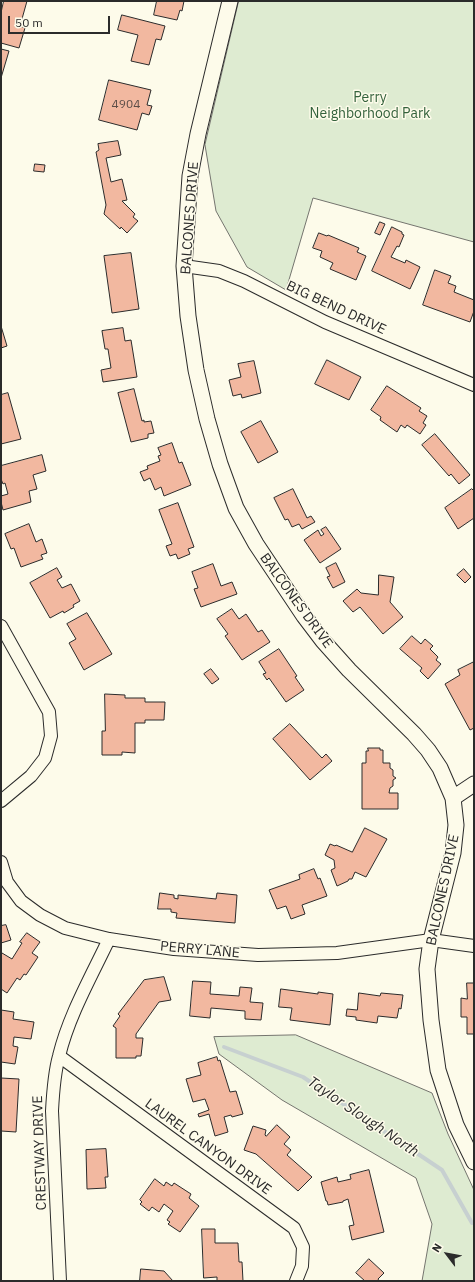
<!DOCTYPE html>
<style>
body{margin:0}
#map{position:relative;width:475px;height:1282px;overflow:hidden;background:#fdfbea;font-family:"IBM Plex Sans",sans-serif}
canvas{display:block}
.frame{position:absolute;inset:0;border:2px solid #2b2b2b;pointer-events:none}
.north{position:absolute;left:427px;top:1234px;width:40px;height:40px;-webkit-text-stroke:3px #fdfbea;paint-order:stroke;rotate:302deg;font-size:11px;font-weight:700;line-height:16px;text-align:center;color:#2b2b2b}
.north::after{content:'';display:block;margin:auto;width:14px;height:18px;background:#2b2b2b;clip-path:polygon(50% 0,100% 100%,50% 72%,0 100%)}
.scale{position:absolute;left:8px;top:16px;width:102px;height:18px;box-sizing:border-box;border:2px solid #2b2b2b;border-top:0;padding-left:5px;font-size:12px;line-height:14px;white-space:nowrap;color:#2b2b2b;-webkit-text-stroke:3px #fdfbea;paint-order:stroke}
</style>
<div id="map">
<canvas width="475" height="1282"></canvas>
<div class="frame"></div>
<div class="north">N</div>
<div class="scale">50 m</div>
</div>
<script>
const ctx = document.querySelector('canvas').getContext('2d');
ctx.lineJoin = 'round';
function fill(path, color) {
  ctx.fillStyle = color;
  ctx.fill(path, 'evenodd');
}
function stroke(path, color, width, dash) {
  ctx.strokeStyle = color;
  ctx.lineWidth = width;
  ctx.lineCap = dash ? 'butt' : 'round';
  ctx.setLineDash(dash || []);
  ctx.stroke(path);
}
function drawText(font, color, halo, rows, align = 'center') {
  ctx.font = font + ' "IBM Plex Sans",sans-serif';
  ctx.lineWidth = 3;
  ctx.setLineDash([]);
  ctx.textBaseline = 'middle';
  ctx.strokeStyle = halo;
  ctx.fillStyle = color;
  for (const [text, x, y, turn = 0] of rows) {
    ctx.save();
    ctx.translate(x, y);
    ctx.rotate((+turn || 0) * Math.PI / 180);
    ctx.textAlign = isNaN(turn) ? turn : align;
    if (halo) ctx.strokeText(text, 0, 0);
    ctx.fillText(text, 0, 0);
    ctx.restore();
  }
}
const green = new Path2D(`
 M239 1H474V242L313 198 286 290 247 267 216 211 205 145Z
 M296 1035 432 1093 448 1134 474 1190V1281H422L432 1224 416 1178 282 1100 219 1054 214 1037Z`);
fill(green, '#deebd1');
stroke(green, '#74746e', 1);
stroke(new Path2D(`
 M224 1047 303 1077 442 1170 472 1223`), '#c7d0d0', 4);
const building = new Path2D(`
 M4 1H27L20 26 25 28 19 48 1 43V13Z
 M157 1H184L182 11 180 10 177 20 154 15Z
 M122 15 165 26 161 40 156 39 149 65 131 61 138 35 118 30Z
 M1 49 9 51 1 78Z
 M109 80 151 90 147 105 152 106 149 115 142 113 137 130 99 120Z
 M118 141 121 155 106 158 111 182 122 179 127 200 122 201 135 214 133 217 138 221 127 233 121 227 120 229 104 214 106 205 96 152 99 150 98 144Z
 M35 164 45 165 44 172 34 171Z
 M380 222 385 224 380 235 375 233Z
 M392 227 402 232V234L404 235 399 247 397 246 391 257 405 263 406 260 420 267 410 289 372 271Z
 M319 233 327 236 328 235 359 248 357 252 366 256 356 280 330 269 333 263 320 257 322 251 313 248Z
 M131 253 139 309 112 313 104 256Z
 M435 270 451 276 448 283 456 286 454 292 474 300V311L470 322 423 305Z
 M1 326 7 346 1 348Z
 M123 328 125 341 131 340 137 377 103 382 101 370 111 368 108 349H105L102 331Z
 M327 360 361 377 349 400 315 384Z
 M254 361 261 393 242 398 241 394 233 396 229 380 241 377 238 364Z
 M387 386 421 408 419 411 427 416 423 423 426 425 420 434 407 425 405 428 401 425 397 432 380 420 381 417 371 410Z
 M134 389 142 421 144 420V422L151 421 154 433 148 434V438L131 442 118 393Z
 M8 393 21 439 1 444V395Z
 M261 421 278 452 258 463 241 432Z
 M435 434 470 475 459 484 451 474 449 476 422 445Z
 M172 443 179 463 182 462 191 485 164 496 161 487 155 490 150 478 144 481 140 472 148 469 147 466 160 461 158 456 161 455 158 448Z
 M42 455 46 471 33 475 37 489 29 491 31 502 3 510 1 502V496L8 494 5 483 3 484 1 479V466Z
 M293 489 307 518 311 516 315 522 302 529 299 524 292 527 288 519 285 520 274 498Z
 M472 489 474 491V518L458 529 445 508Z
 M178 503 194 547 188 549 190 554 178 559 176 554 170 556 166 546 172 544 159 510Z
 M29 524 36 542 42 539 47 553 41 555 43 559 21 567 14 548 11 549 5 534Z
 M326 527 341 549 320 563 304 540 318 530 321 536 324 534 321 530Z
 M336 563 345 582 333 588 327 577 330 576 326 568Z
 M213 564 221 586 232 582 237 594 201 607 194 589 198 588 192 572Z
 M57 568 62 577 57 580 62 588 71 584 80 601 73 605 74 607 64 613 63 611 50 618 30 583Z
 M464 569 471 577 465 583 457 575Z
 M379 575 394 577 390 602 403 617 383 634 360 607 353 612 343 601 357 589 361 593 378 595Z
 M232 609 239 619 246 614 258 632 262 630 270 642 242 660 225 636 228 634 217 619Z
 M87 613 112 654 84 670 69 643 76 639 67 624Z
 M412 636 421 644 425 639 433 646 430 649 438 657 436 660 441 664 428 679 420 671 422 668 400 649Z
 M279 649 297 676 295 677 304 690 286 702 269 678 267 680 263 674 266 673 259 662Z
 M474 662V728L470 730 445 684 460 675 458 670Z
 M211 669 219 679 212 684 204 674Z
 M105 694 125 695V698H145V702H165L164 720H145V723H135V753L122 752V755H102V731H105Z
 M290 724 322 758 326 754 332 761 310 780 273 739Z
 M368 748H380V750H383V763H390V768L393 770V776L396 778 393 780V786L390 788 389 793H398V809H362V763H366V751H368Z
 M365 828 387 839 366 877 355 872 352 879H349L348 881 337 886 331 870 335 868 334 860 325 855 330 844 335 846 336 845 352 852Z
 M314 869 318 879 320 878 327 896 302 905 305 914 291 919 286 906 277 909 269 890 300 879 299 875Z
 M160 893 174 895V898L178 899V895L216 899 217 893 237 895 235 923 176 918 177 913 171 912V909H158Z
 M6 925 11 940 1 943V926Z
 M27 933 40 942 32 953 38 957 26 975 24 974 20 980 17 978 7 993 1 989V955L2 953 12 959 22 943 20 942Z
 M164 977 171 1000 159 1002 136 1034V1038H143L141 1056H136V1058H116V1028L113 1026 120 1016 118 1014 144 980Z
 M193 981 211 982 210 994 239 996 240 987 252 988 250 1002 263 1003 261 1020 245 1019V1011L211 1008 210 1018 190 1016Z
 M467 983H474V1034H467V1017H461V998L467 999Z
 M281 989 318 994V992L333 994 330 1025 290 1020 292 1008 279 1007Z
 M359 993 380 996 381 993 403 995 401 1009 399 1008 397 1018 378 1016 377 1023 356 1020V1017L346 1016 347 1009 357 1010Z
 M1 1010 14 1012 13 1019 34 1022 31 1039 14 1037 13 1046 18 1047 15 1064 1 1062Z
 M217 1057 218 1061 220 1060 230 1092 236 1091 243 1114 232 1117 231 1115 224 1117 228 1132 215 1136 209 1114 199 1117 198 1114 209 1110 205 1099 193 1102 186 1079 201 1075 198 1063Z
 M1 1078 19 1079 16 1132 1 1131Z
 M277 1125 290 1137 284 1144 291 1150 287 1155 312 1177 298 1191 256 1154 244 1150 253 1126 266 1130 265 1135 266 1136Z
 M106 1149 108 1177H105L106 1188 87 1189 86 1150Z
 M369 1170 384 1232 352 1240 349 1226 354 1225 348 1199 343 1201V1202L328 1205 327 1201H326L321 1182 337 1177 338 1182 351 1179 350 1175Z
 M155 1179 164 1186 166 1182 172 1186 174 1183 191 1194 189 1198 199 1206 180 1232 168 1224 170 1222 167 1220 173 1211 164 1204 159 1212 152 1207 149 1211 140 1204 142 1202 140 1200Z
 M202 1229H215V1243H238L239 1262H242L243 1281H217V1277L204 1278Z
 M369 1259 384 1273 378 1279 379 1281H365L356 1273Z
 M141 1269 164 1271 173 1281H140Z`);
fill(building, '#f2b8a0');
stroke(building, '#2b2b2b', 1);
const minor = new Path2D(`
 M184 266 219 271 244 281 325 322 474 385
 M1 626 49 712 51 736 45 758 31 776 1 801
 M1 862 7 882 21 901 40 915 65 928 109 939 174 949 258 955 337 953 431 940 474 946
 M59 1056 294 1228 303 1247 302 1266 296 1281
 M60 1281 52 1111C53 1092 54 1074 59 1056 69 1015 91 977 109 939`);
const tertiary = new Path2D(`
 M230 1 198 134 190 176 184 266 188 316 196 370 207 419 220 464 236 508 256 544 304 616 323 641 349 670 414 734 428 750 440 768 453 798 456 825 453 853 431 940 427 969 431 1020 438 1070 456 1125 474 1162
 M453 798 474 784`);
stroke(minor, '#2b2b2b', 14);
stroke(tertiary, '#2b2b2b', 17);
stroke(minor, '#fdfbea', 12);
stroke(tertiary, '#fdfbea', 15);
drawText('12px', '#5d4e48', null, [
 ["4904",126,105]
]);
drawText('14px', '#34623c', '#fdfbea', [
 ["Perry",370,98],
 ["Neighborhood Park",370,114]
]);
drawText('14px', '#2b2b2b', '#fdfbea', [
 ["BALCONES DRIVE",190,218,-86],
 ["BIG BEND DRIVE",336,308,25],
 ["BALCONES DRIVE",296,601,54],
 ["BALCONES DRIVE",443,890,-78],
 ["PERRY LANE",200,950,5],
 ["LAUREL CANYON DRIVE",208,1147,36],
 ["CRESTWAY DRIVE",40,1153,-92]
]);
drawText('italic 15px', '#2b2b2b', '#fdfbea', [
 ["Taylor Slough North",363,1117,34]
]);
</script>
